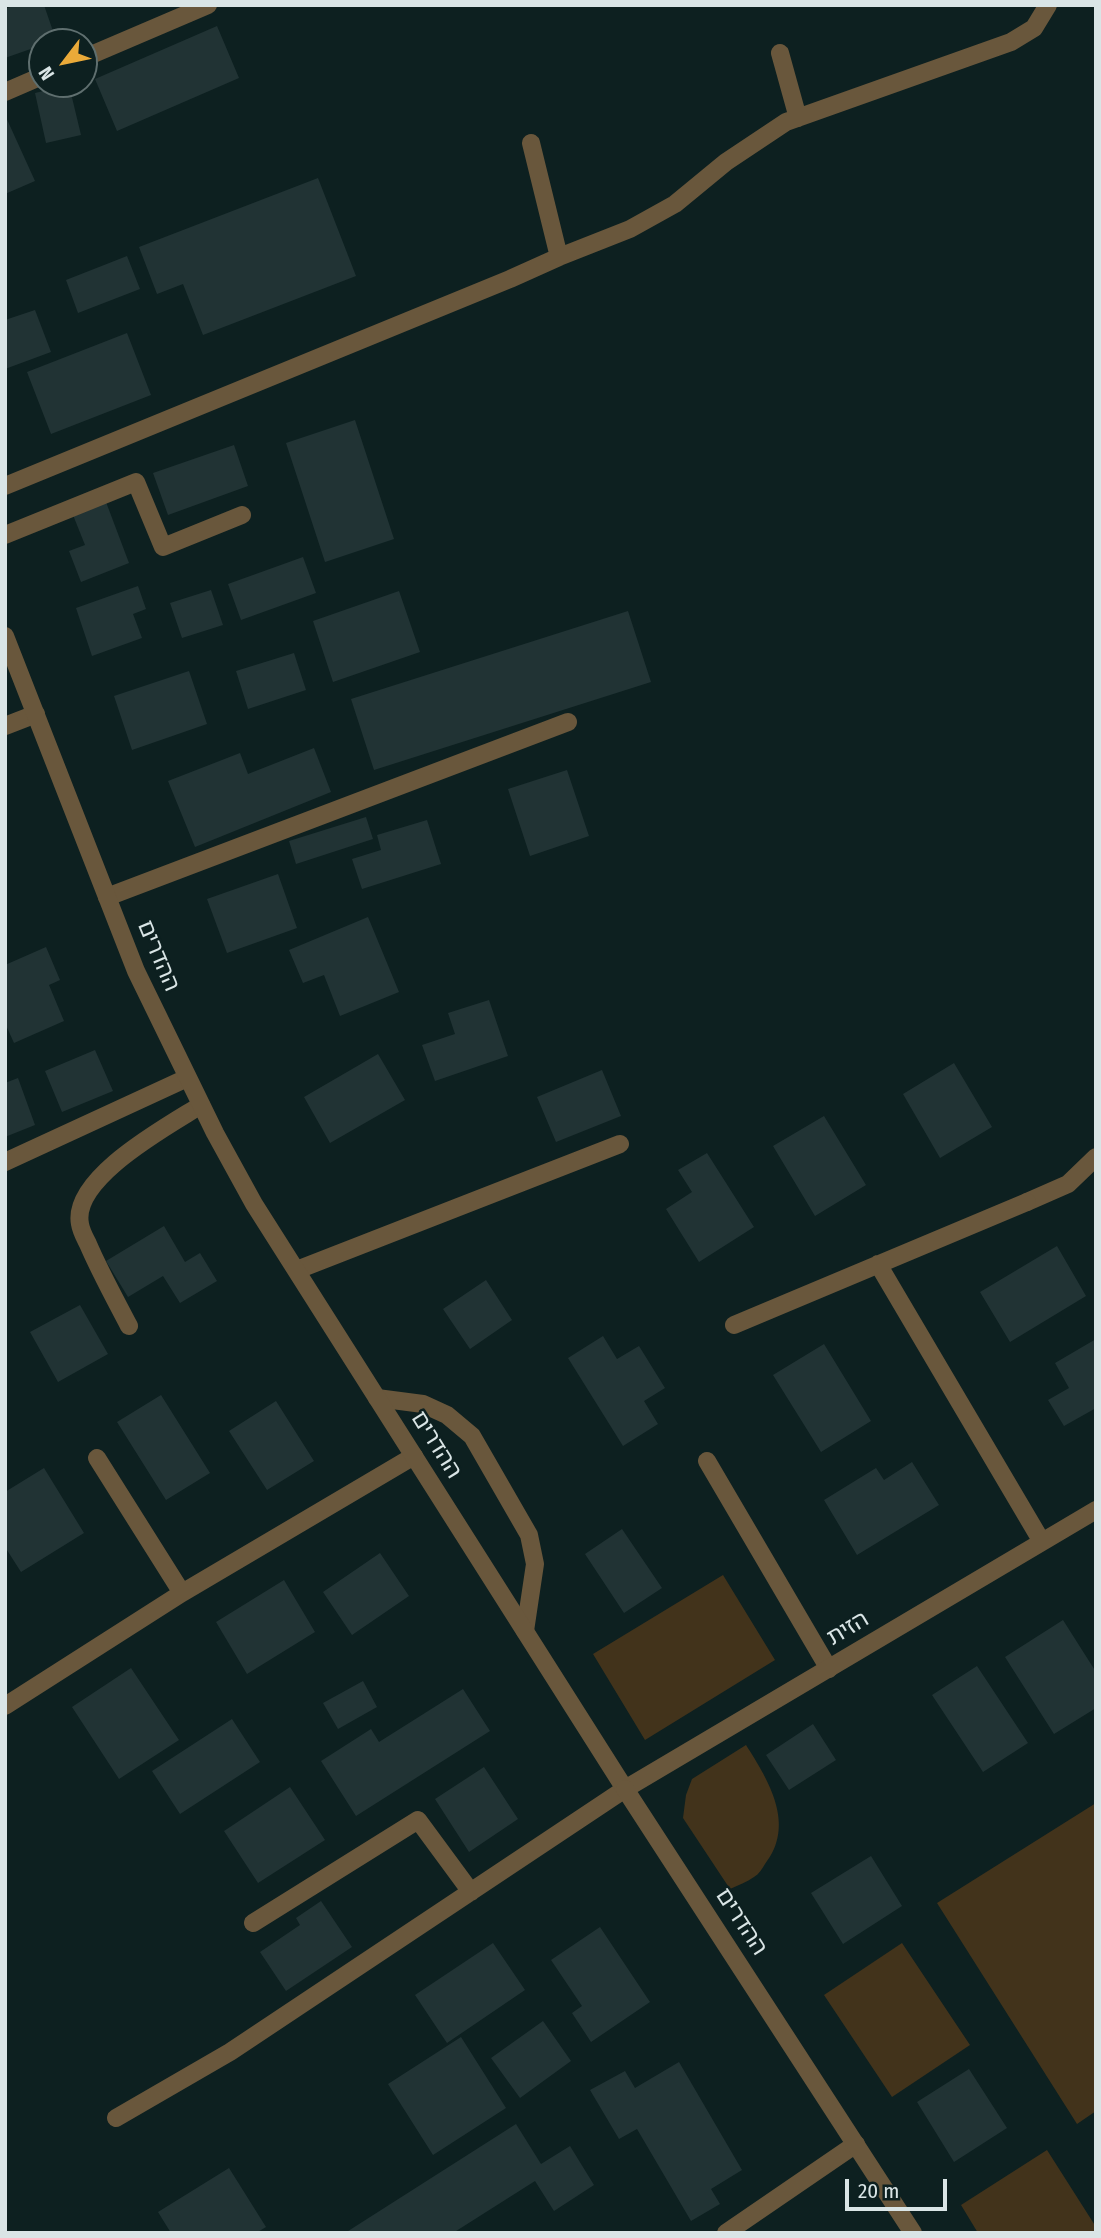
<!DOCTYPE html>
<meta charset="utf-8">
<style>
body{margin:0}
#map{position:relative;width:1101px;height:2238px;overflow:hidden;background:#0d2020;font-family:"Fira Sans Condensed",sans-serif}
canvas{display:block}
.frame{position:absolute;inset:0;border:7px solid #dae5e6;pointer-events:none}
.north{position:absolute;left:28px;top:28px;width:70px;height:70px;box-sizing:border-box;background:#0d2020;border:2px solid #5f6f6f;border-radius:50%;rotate:238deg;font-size:19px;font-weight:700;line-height:28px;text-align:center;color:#dae5e6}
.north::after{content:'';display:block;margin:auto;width:24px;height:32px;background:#eaaa39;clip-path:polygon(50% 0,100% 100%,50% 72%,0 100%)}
.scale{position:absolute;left:845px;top:2179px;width:102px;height:32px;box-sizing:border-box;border:4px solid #dae5e6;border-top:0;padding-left:9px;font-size:21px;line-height:24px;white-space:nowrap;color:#dae5e6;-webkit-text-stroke:5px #0d2020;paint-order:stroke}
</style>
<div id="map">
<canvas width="1101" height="2238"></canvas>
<div class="frame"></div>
<div class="north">N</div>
<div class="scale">20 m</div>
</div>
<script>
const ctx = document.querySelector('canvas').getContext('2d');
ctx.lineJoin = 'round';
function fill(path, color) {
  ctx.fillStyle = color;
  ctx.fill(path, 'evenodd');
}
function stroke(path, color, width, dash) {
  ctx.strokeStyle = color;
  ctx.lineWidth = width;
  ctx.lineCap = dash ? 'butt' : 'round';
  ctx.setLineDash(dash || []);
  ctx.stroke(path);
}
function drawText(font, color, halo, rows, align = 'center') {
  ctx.font = font + ' "Fira Sans Condensed","Noto Sans Hebrew",sans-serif';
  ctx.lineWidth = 5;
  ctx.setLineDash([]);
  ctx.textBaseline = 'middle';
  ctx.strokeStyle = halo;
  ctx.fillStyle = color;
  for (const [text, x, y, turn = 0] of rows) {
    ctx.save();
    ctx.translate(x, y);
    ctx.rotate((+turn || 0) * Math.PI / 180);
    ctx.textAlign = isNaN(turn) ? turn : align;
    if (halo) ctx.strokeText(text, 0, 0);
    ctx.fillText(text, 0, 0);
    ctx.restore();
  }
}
fill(new Path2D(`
 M723 1575 775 1660 645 1740 593 1654Z
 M746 1745C769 1781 796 1825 765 1864 762 1869 759 1874 754 1877 747 1882 738 1885 730 1889L683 1818 686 1795 692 1779Z
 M1096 1803V2111L1077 2124 937 1903Z
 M902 1943 970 2045 892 2097 824 1995Z
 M1047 2150 1096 2227V2233H978L961 2205Z`), '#42331b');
fill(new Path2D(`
 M15 5H44L56 40 42 42V45L5 58V9Z
 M217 26 239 78 117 131 95 79Z
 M69 85 81 135 46 143 35 93Z
 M5 115 35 181 5 194Z
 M318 178 356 276 203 335 183 284 157 294 139 247Z
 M127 256 140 289 78 313 66 280Z
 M35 310 51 352 5 369V320Z
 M127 333 151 395 51 434 27 372Z
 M355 420 394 539 325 562 286 443Z
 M234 445 248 486 168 515 153 473Z
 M106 502 129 563 81 582 69 551 85 545 73 515Z
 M303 557 316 593 241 620 228 584Z
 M138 586 146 609 133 614 142 638 92 656 76 608Z
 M211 590 223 625 182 638 170 603Z
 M399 591 420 652 333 682 313 621Z
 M628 611 651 682 374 770 351 699Z
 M294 653 306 690 248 709 236 671Z
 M189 671 207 724 132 750 114 696Z
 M314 748 331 792 195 847 168 781 240 753 248 774Z
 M567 770 589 836 530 856 508 789Z
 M366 817 373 839 296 864 289 841Z
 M427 820 441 864 362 889 352 859 381 850 377 835Z
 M278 874 297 928 227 953 207 899Z
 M368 917 399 992 340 1016 324 975 303 983 289 950Z
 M46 947 60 980 49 985 64 1021 14 1043 5 1023V965Z
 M489 1000 508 1056 435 1081 422 1045 455 1034 448 1013Z
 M95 1050 113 1091 62 1112 45 1071Z
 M378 1054 405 1100 330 1143 304 1097Z
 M954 1063 992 1127 940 1158 903 1094Z
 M602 1070 621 1116 556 1142 537 1097Z
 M18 1078 35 1125 5 1137V1083Z
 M824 1116 866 1185 815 1216 773 1146Z
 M707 1153 754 1227 699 1262 666 1209 692 1192 678 1170Z
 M164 1226 185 1262 200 1253 217 1281 180 1303 163 1276 128 1297 106 1261Z
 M1057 1246 1086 1296 1010 1342 980 1292Z
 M486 1280 512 1320 470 1349 443 1309Z
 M80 1305 108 1354 58 1382 30 1332Z
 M603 1336 617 1359 639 1346 665 1388 644 1401 658 1424 623 1446 568 1358Z
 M1096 1339V1408L1064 1426 1048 1400 1069 1388 1055 1363Z
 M824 1344 871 1421 821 1452 773 1375Z
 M161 1395 210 1473 166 1500 117 1422Z
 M276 1401 314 1461 267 1490 229 1431Z
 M912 1462 939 1505 857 1555 824 1500 876 1468 884 1480Z
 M44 1468 84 1533 21 1572 5 1547V1492Z
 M622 1529 662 1588 624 1613 585 1554Z
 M380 1553 409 1596 352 1635 323 1592Z
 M284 1580 315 1632 247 1674 216 1622Z
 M1063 1620 1096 1672V1708L1054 1734 1005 1657Z
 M977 1666 1028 1743 983 1772 932 1695Z
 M131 1668 179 1740 119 1779 72 1707Z
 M363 1681 377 1707 338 1729 323 1703Z
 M463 1689 490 1731 356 1816 321 1761 371 1729 379 1742Z
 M232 1719 260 1762 180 1814 152 1771Z
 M813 1724 836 1760 789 1790 766 1755Z
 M484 1767 518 1819 469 1852 435 1799Z
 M290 1787 325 1840 258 1883 224 1831Z
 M871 1856 902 1906 843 1944 811 1893Z
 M321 1901 352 1947 286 1991 260 1952 300 1925 296 1918Z
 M600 1927 650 2002 591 2042 572 2013 582 2006 551 1960Z
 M493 1943 525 1990 447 2043 415 1995Z
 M543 2021 571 2061 520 2098 491 2058Z
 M461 2037 506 2108 433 2155 388 2084Z
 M679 2062 742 2170 711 2189 720 2204 691 2221 637 2129 619 2139 590 2090 625 2071 635 2088Z
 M969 2069 1007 2128 954 2162 917 2102Z
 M516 2124 541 2164 570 2146 594 2185 554 2211 535 2181 453 2233H345Z
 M229 2168 266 2227 256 2233H171L158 2212Z`), '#213334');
stroke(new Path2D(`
 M780 53 798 118
 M84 58 208 5
 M5 92 42 76
 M559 257 630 229 675 204 726 162 786 122 1011 42 1034 28 1048 5
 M5 486 510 279 559 257 531 143
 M5 535 136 482 163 547 242 515
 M5 726 36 714
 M107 897 568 722
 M5 1162 187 1078
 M1027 1202 1068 1184 1096 1157
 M297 1270 620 1144
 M129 1326C115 1299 100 1272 88 1244 85 1238 81 1231 80 1224 71 1178 168 1126 201 1105
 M377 1398 423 1404 447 1415 472 1436 529 1535 535 1564 525 1631
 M97 1458 182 1593
 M707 1461 829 1669
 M5 1706 182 1593 414 1456
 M253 1923 418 1820 471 1892
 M116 2118 230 2052 625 1789
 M726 2233 856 2144`), '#69573c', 18);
stroke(new Path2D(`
 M5 636 136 971 215 1133 254 1204 625 1789 1096 1510
 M878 1264 1042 1542
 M734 1325 1027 1202`), '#69573c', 18);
stroke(new Path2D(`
 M625 1789 913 2233`), '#69573c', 18);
drawText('23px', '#dae5e6', '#0d2020', [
 ["ההדרים",158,956,67],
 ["ההדרים",436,1445,58],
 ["הזית",848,1629,-31],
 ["ההדרים",741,1922,57]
]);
</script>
